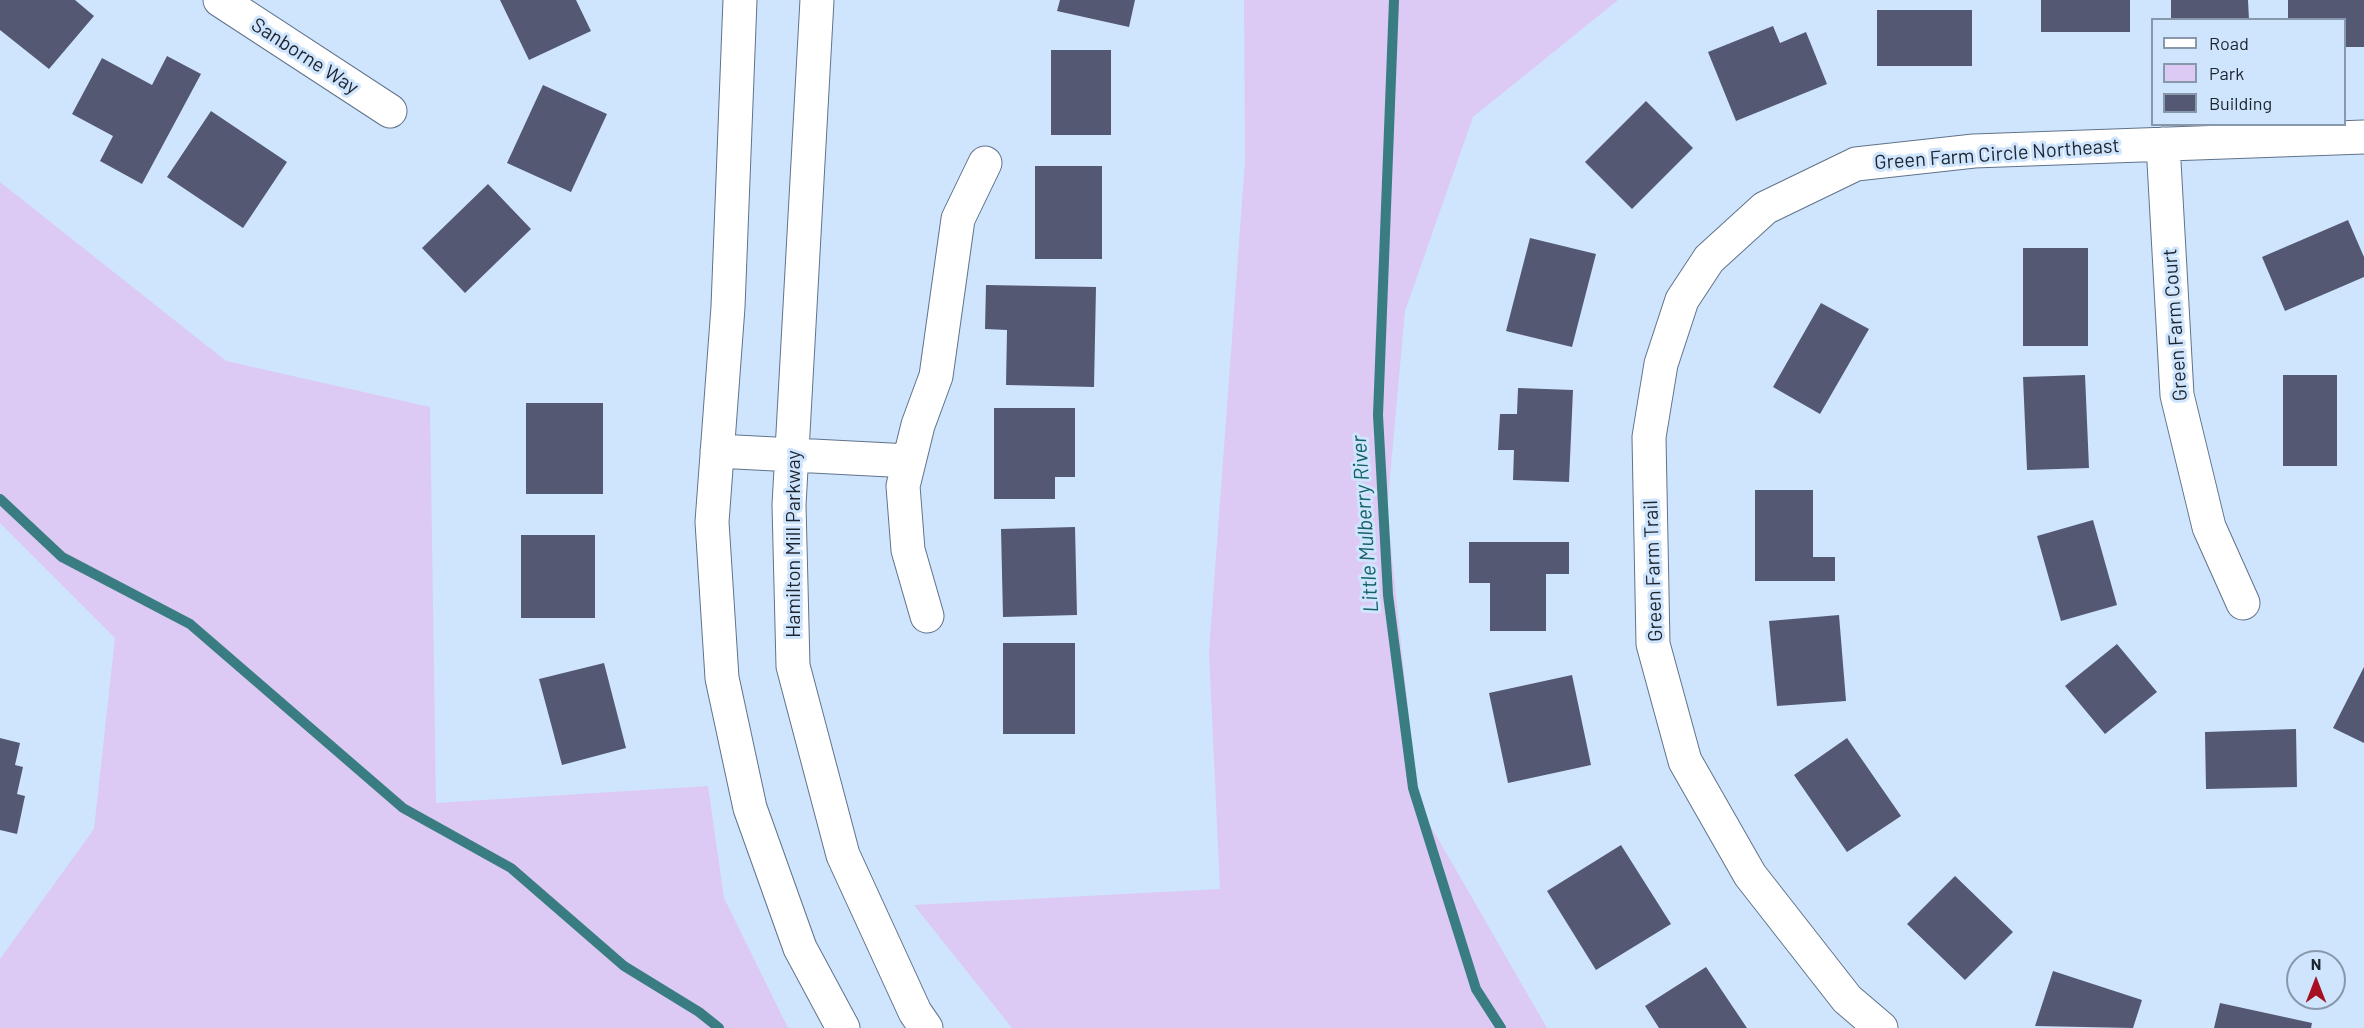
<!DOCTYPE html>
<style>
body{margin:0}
#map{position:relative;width:2364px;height:1028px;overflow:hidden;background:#cfe5fe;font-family:Barlow,sans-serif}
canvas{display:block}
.legend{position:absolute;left:2151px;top:18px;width:195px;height:108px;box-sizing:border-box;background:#cfe5fe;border:2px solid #8798aa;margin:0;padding:8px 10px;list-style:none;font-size:18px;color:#1c242d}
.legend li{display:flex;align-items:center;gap:12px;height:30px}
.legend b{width:30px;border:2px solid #8798aa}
.north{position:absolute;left:2286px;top:950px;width:60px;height:60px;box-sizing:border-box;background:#cfe5fe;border:2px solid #8798aa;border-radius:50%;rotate:0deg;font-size:16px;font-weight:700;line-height:24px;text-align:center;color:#1c242d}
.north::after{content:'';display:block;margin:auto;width:21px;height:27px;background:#a71020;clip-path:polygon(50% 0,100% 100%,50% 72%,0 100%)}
</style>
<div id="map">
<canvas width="2364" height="1028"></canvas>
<ul class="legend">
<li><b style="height:8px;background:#fff"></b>Road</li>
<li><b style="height:16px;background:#dcc9f4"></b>Park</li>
<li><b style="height:16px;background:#545872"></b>Building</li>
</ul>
<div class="north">N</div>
</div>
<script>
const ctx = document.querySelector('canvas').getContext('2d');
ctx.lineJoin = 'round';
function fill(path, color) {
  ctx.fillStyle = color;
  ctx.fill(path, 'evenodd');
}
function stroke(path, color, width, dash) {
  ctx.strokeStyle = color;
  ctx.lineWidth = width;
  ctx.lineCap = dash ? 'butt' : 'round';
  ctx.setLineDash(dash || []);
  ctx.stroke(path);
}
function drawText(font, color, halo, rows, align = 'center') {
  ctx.font = font + ' Barlow,sans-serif';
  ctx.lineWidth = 6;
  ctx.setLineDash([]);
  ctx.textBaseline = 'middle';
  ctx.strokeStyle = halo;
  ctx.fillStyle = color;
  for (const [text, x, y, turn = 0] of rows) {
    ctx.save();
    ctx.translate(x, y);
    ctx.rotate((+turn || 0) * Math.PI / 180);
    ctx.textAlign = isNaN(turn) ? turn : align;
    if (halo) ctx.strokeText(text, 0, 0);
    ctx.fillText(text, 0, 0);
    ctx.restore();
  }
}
fill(new Path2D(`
 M1244 0H1618L1473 117 1405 311 1387 510 1418 804 1547 1028H1012L914 905 1220 889 1209 652 1245 161Z
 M0 182 226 361 430 407 436 803 708 786 724 898 788 1028H0V959L94 829 115 638 0 523Z`), '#dcc9f4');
stroke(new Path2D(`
 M1394 0 1378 415 1388 595 1413 788 1476 989 1501 1028
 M0 499 62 557 190 624 403 808 511 868 624 966 699 1012 719 1028`), '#397d82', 10);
fill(new Path2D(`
 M0 0H75L94 16 49 69 0 30Z
 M500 0H576L591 31 529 60Z
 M1060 0H1135L1129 27 1057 11Z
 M2041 0H2130V32H2041Z
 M2171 0H2248L2249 20H2171Z
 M2288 0H2364V47H2344V20H2288Z
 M1877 10H1972V66H1877Z
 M1773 26 1780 43 1806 32 1827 84 1736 121 1708 52Z
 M1051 50H1111V135H1051Z
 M167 56 201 74 142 184 100 161 113 136 72 114 102 58 152 85Z
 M543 85 607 114 571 192 507 163Z
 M1646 101 1693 148 1632 209 1585 162Z
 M211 111 287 162 243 228 167 177Z
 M1035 166H1102V259H1035Z
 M488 184 531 229 465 293 422 248Z
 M2348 220 2364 257V277L2285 311 2262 257Z
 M1530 238 1596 254 1572 347 1506 331Z
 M2023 248H2088V346H2023Z
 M986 285 1096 287 1094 387 1006 385 1007 330 985 329Z
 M1821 303 1869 329 1820 414 1773 387Z
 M2085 375 2089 468 2027 470 2023 377Z
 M2283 375H2337V466H2283Z
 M1518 388 1573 390 1569 482 1513 480 1514 450H1498L1500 414H1517Z
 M526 403H603V494H526Z
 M994 408H1075V477H1055V499H994Z
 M1755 490H1813V557H1835V581H1755Z
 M2093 520 2117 605 2061 621 2037 536Z
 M1075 527 1077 615 1003 617 1001 529Z
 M521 535H595V618H521Z
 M1469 542H1569V574H1546V631H1490V583H1469Z
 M1839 615 1846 701 1777 706 1769 621Z
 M1003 643H1075V734H1003Z
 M2117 644 2157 692 2105 734 2065 686Z
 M604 663 626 748 562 765 539 679Z
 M2364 667V743L2333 728Z
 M1572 675 1591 765 1508 783 1489 693Z
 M2296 729 2297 787 2206 789 2205 732Z
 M0 738 20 743 15 765 23 767 17 794 25 796 17 834 0 830Z
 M1847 738 1901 816 1847 852 1794 775Z
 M1621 845 1671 924 1596 970 1547 891Z
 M1955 876 2013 932 1965 980 1907 924Z
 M1706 967 1747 1028H1659L1645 1006Z
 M2053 971 2142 1000 2133 1028 2035 1026Z
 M2220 1003 2312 1023 2311 1028H2214Z`), '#545872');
const minor = new Path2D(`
 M220 0 390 111
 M740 0 728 307 712 522 722 678 750 808 800 948 843 1028
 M817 0 789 505 793 666 843 855 915 1012 926 1028
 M2163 144 2177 395 2209 527 2243 603
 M717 451 909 461
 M927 616 908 550 903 486 918 425 936 376 958 219 985 163
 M1881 1028 1847 999 1750 875 1685 761 1653 644 1649 437 1661 364 1682 300 1709 259 1765 208 1856 164 1974 151 2364 137`);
stroke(minor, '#60738a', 35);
stroke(minor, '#fff', 33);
drawText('20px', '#1c242d', '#cfe5fe', [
 ["Sanborne Way",305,56,33],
 ["Green Farm Circle Northeast",1997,154,-4],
 ["Green Farm Court",2175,325,-94],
 ["Hamilton Mill Parkway",793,544,-90],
 ["Green Farm Trail",1653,571,-92]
]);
drawText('italic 21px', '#146265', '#cfe5fe', [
 ["Little Mulberry River",1365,524,-94]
]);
</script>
